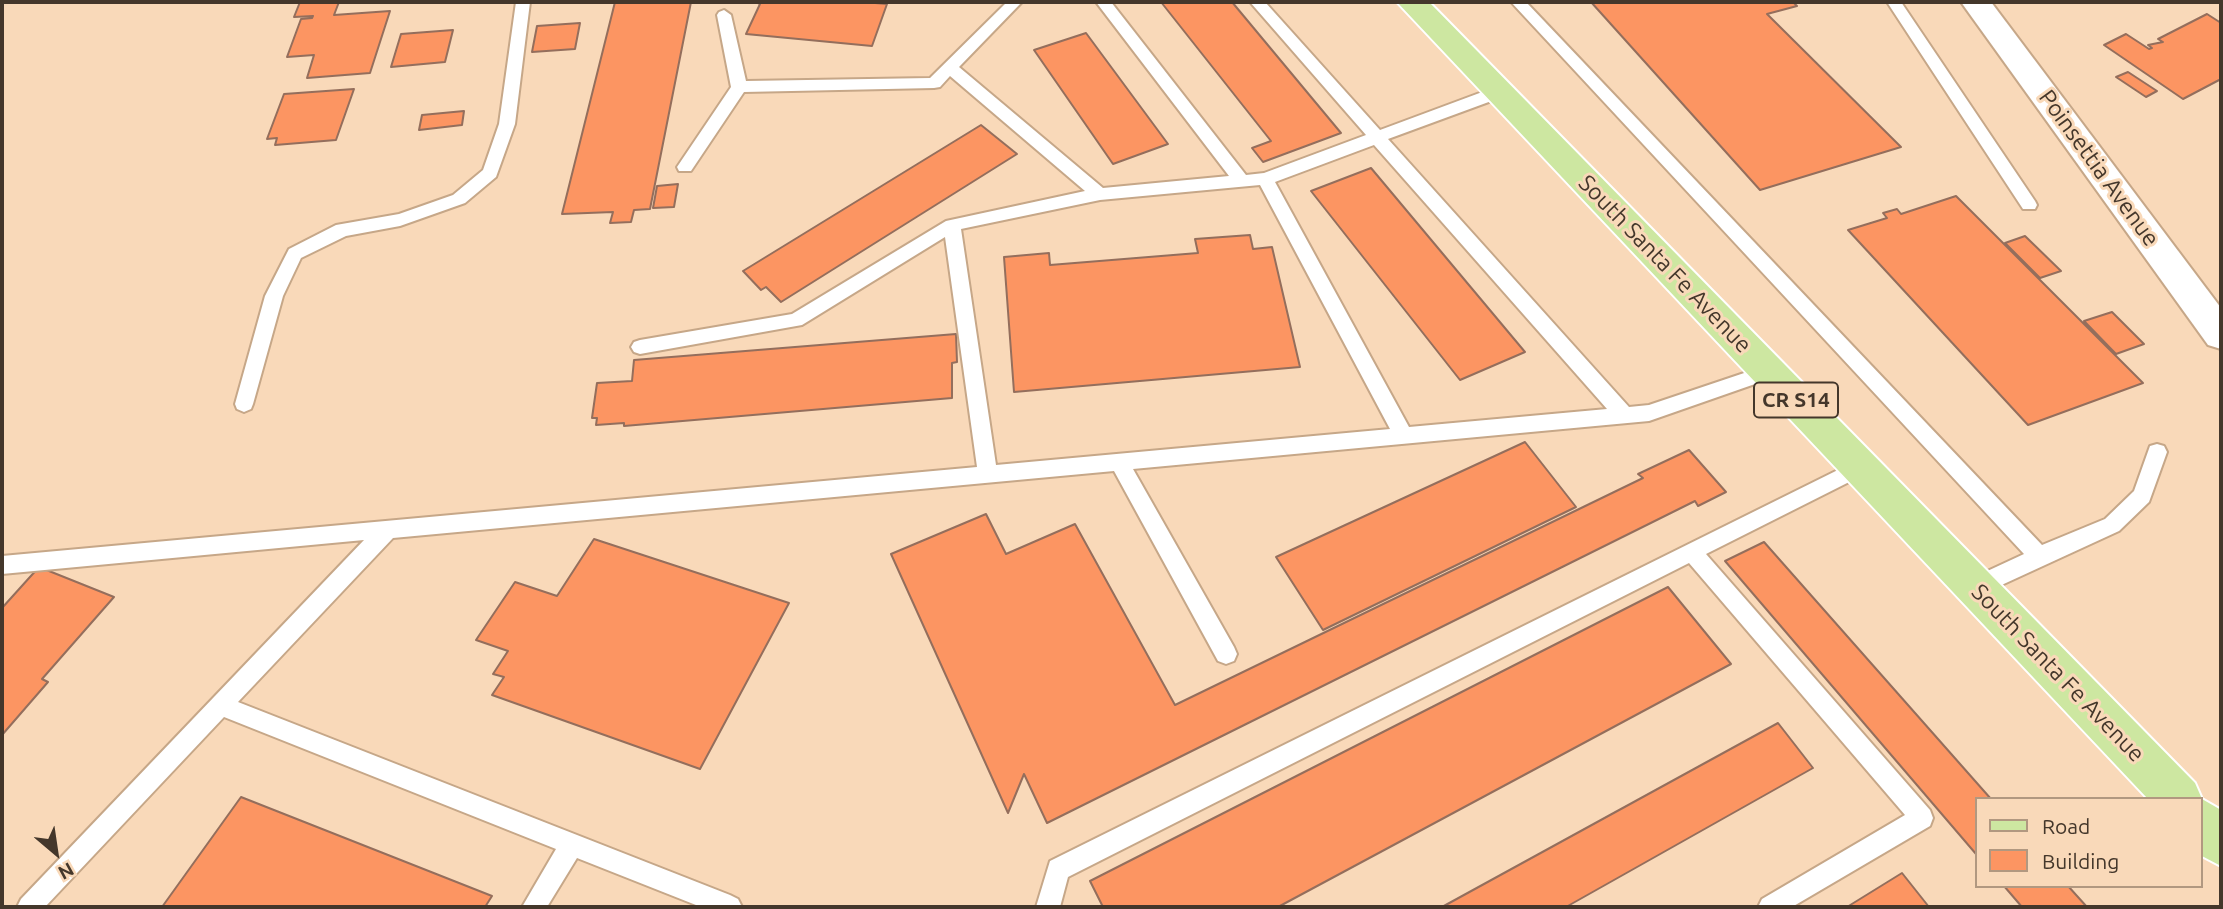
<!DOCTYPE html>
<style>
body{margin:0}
#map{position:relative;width:2223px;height:909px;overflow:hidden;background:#f9d9b9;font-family:Ubuntu,sans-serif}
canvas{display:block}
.frame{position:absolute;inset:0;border:4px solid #44372b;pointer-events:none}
.legend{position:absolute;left:1975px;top:797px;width:228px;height:91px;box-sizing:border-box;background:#f9d9b9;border:2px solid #b19880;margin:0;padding:9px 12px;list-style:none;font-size:21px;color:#44372b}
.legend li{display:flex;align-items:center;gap:14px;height:35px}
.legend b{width:35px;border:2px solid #b19880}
.north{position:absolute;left:21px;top:818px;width:70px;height:70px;-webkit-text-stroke:5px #f9d9b9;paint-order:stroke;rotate:151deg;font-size:19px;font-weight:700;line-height:28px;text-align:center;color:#44372b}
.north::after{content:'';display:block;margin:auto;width:24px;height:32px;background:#44372b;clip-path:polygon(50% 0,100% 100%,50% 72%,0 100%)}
</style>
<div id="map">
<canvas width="2223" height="909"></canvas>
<div class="frame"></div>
<ul class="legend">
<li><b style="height:9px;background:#cde7a1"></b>Road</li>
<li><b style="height:19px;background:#fc9562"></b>Building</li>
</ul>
<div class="north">N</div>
</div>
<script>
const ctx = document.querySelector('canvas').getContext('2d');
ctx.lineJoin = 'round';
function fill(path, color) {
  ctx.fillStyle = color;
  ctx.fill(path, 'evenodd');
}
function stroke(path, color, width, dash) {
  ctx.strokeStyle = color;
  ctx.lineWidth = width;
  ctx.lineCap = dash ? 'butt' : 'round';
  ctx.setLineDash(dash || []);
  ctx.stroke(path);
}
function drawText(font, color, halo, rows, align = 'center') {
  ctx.font = font + ' Ubuntu,sans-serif';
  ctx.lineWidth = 6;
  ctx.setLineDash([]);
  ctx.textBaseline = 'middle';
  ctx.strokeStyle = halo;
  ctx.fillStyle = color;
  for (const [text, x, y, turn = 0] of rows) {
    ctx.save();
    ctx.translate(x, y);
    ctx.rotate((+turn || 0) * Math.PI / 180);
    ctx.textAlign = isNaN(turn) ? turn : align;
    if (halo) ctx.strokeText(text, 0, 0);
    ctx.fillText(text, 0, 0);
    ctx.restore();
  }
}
const building = new Path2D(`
 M300 2H339L334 15 390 11 370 73 307 78 314 55 287 57 301 19 312 18 313 16 294 17Z
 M615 2H691L650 209 634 210 631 222 610 223 613 212 562 214Z
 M756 2H863L887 4 872 46 746 34 760 4Z
 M1161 2H1232L1341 133 1263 162 1252 148 1271 141Z
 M1591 2H1793L1797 6 1767 14 1901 147 1760 190Z
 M2207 14 2221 23V79L2183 99 2104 45 2126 34 2149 49 2152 48 2148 45 2163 42 2158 39Z
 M580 23 575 49 532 52 537 26Z
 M453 30 445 62 391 67 401 34Z
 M1086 33 1168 144 1113 164 1034 50Z
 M2128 72 2157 91 2146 97 2116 77Z
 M354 89 336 140 275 145 277 138 267 139 284 94Z
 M464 111 462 125 419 130 422 115Z
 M981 125 1017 154 781 302 766 287 761 290 743 271Z
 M1371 168 1525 352 1460 380 1311 191Z
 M678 184 674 207 653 208 657 186Z
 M1956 196 2143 383 2028 425 1848 230 1887 218 1883 213 1897 209 1901 214Z
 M1250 235 1253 249 1272 247 1300 367 1014 392 1004 257 1049 253 1050 265 1198 253 1195 239Z
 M2025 236 2061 271 2040 278 2005 243Z
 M2112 312 2144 344 2116 354 2084 321Z
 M956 334 957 362 952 363V398L624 426V423L596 425 597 418H592L597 383 632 381 634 360Z
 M1525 442 1576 507 1323 630 1276 557Z
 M1689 450 1726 492 1698 506 1695 501 1047 823 1024 774 1008 813 891 554 986 514 1006 554 1075 524 1175 705 1643 478 1638 474Z
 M594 539 789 603 700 769 492 695 504 677 493 674 508 651 476 640 515 582 557 596Z
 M1764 542 1991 799H1976V854L1725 561Z
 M39 567 114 597 42 679 48 682 2 735V608Z
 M1668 587 1731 664 1278 907H1103L1090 881Z
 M1778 723 1813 768 1566 907H1442Z
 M241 797 492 896 485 907H162Z
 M1902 873 1929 907H1847Z
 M2004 886H2068L2087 907H2022Z`);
fill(building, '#fc9562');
stroke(building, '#946e5c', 2);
const service = new Path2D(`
 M516 2H530L515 124 496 177 465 203 400 226 346 236 301 258 283 296 253 404 251 409 244 412 237 409 235 404 265 296 289 249 336 225 399 214 453 195 483 170 499 124Z
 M1007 2H1022L959 67 1103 188 1229 176 1096 2H1111L1246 175 1264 173 1366 135 1250 2H1265L1380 130 1493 88H1505L1507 92 1505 96 1388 139 1629 407 1649 405 1768 365 1775 367 1777 372 1775 377 1649 421 1133 469 1234 647 1237 654 1234 661 1226 664 1218 661 1114 471 393 538 238 702 730 895 738 899 742 907H701L577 858 547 907H522L556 849 224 717 45 907H17L21 899 364 540 2 574V556L977 467 945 237 802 325 640 354 634 352 631 347 634 342 640 340 792 314 946 221 1085 191 950 76 940 87 934 88 744 92 691 171H679L677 167 731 87 717 15 719 12 724 10 731 15 746 81 930 78ZM1374 145 1607 409 1409 427 1275 182ZM1260 185 1390 429 996 465 961 229 1100 200Z
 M1511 2H1526L2042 545 2105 519 2134 491 2150 446 2157 444 2164 446 2167 452 2149 502 2119 531 1982 594 1975 596 1968 594 1965 587 1968 580 2024 554Z
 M1887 2H1901L2035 201 2037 205 2035 209H2023Z
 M1860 459 1867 461 1870 467 1867 473 1706 554 1930 810 1933 818 1930 826 1792 907H1758L1762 899 1905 815 1689 563 1068 877 1060 907H1036L1050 861Z`);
const minor = new Path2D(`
 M1961 2H1991L2221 308V349L2208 345Z`);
const primary = new Path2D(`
 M1397 2H1429L2195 783 2202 799 2221 810V866L2200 855V799H2148Z`);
stroke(service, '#c6a788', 4);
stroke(minor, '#c6a788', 4);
stroke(primary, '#fff', 4);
fill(service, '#fff');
fill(minor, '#fff');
fill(primary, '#cde7a1');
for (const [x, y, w] of [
 [1796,400,84]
]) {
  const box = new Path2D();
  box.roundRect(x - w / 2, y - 17.5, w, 35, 5);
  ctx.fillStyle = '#f9d9b9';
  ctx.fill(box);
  stroke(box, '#44372b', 2);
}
drawText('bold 21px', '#44372b', null, [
 ["CR S14",1796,400]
]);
drawText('23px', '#44372b', '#f9d9b9', [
 ["Poinsettia Avenue",2099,168,54],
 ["South Santa Fe Avenue",1665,264,46],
 ["South Santa Fe Avenue",2058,673,46]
]);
</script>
